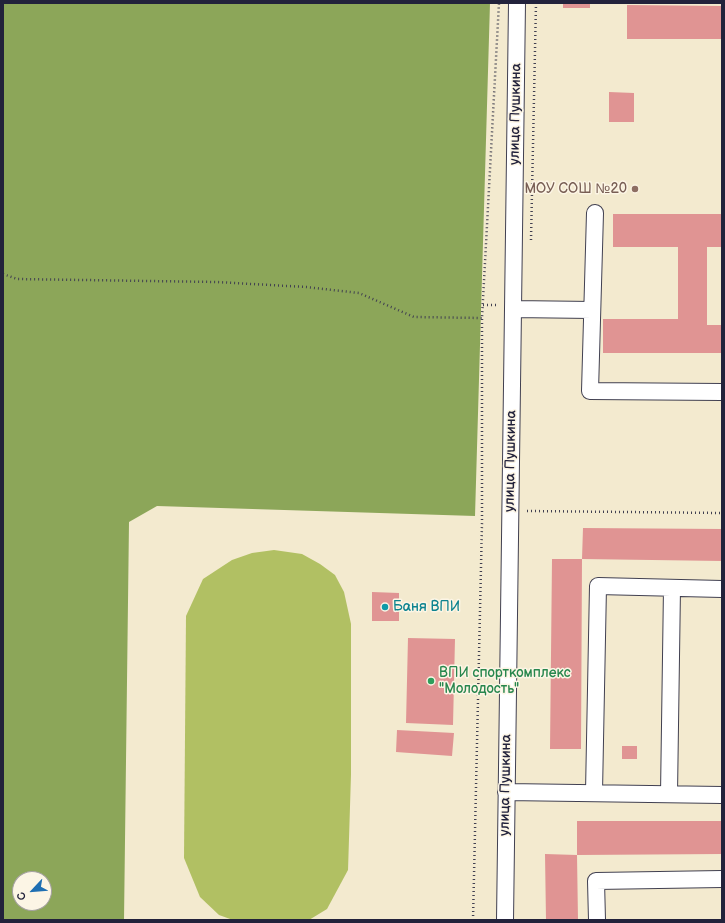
<!DOCTYPE html>
<meta charset="utf-8">
<style>
body{margin:0}
#map{position:relative;width:725px;height:923px;overflow:hidden;background:#f3eacf;font-family:"Balsamiq Sans",sans-serif}
canvas{display:block}
.frame{position:absolute;inset:0;border:4px solid #22223b;pointer-events:none}
.north{position:absolute;left:12px;top:871px;width:40px;height:40px;box-sizing:border-box;background:#fcf5e5;border:1px solid #a5a1a1;border-radius:50%;rotate:244deg;font-size:11px;font-weight:700;line-height:16px;text-align:center;color:#22223b}
.north::after{content:'';display:block;margin:auto;width:14px;height:18px;background:#1f6fb2;clip-path:polygon(50% 0,100% 100%,50% 72%,0 100%)}
</style>
<div id="map">
<canvas width="725" height="923"></canvas>
<div class="frame"></div>
<div class="north">С</div>
</div>
<script>
const ctx = document.querySelector('canvas').getContext('2d');
ctx.lineJoin = 'round';
function fill(path, color) {
  ctx.fillStyle = color;
  ctx.fill(path, 'evenodd');
}
function stroke(path, color, width, dash) {
  ctx.strokeStyle = color;
  ctx.lineWidth = width;
  ctx.lineCap = dash ? 'butt' : 'round';
  ctx.setLineDash(dash || []);
  ctx.stroke(path);
}
function drawText(font, color, halo, rows, align = 'center') {
  ctx.font = font + ' "Balsamiq Sans",sans-serif';
  ctx.lineWidth = 3;
  ctx.setLineDash([]);
  ctx.textBaseline = 'middle';
  ctx.strokeStyle = halo;
  ctx.fillStyle = color;
  for (const [text, x, y, turn = 0] of rows) {
    ctx.save();
    ctx.translate(x, y);
    ctx.rotate((+turn || 0) * Math.PI / 180);
    ctx.textAlign = isNaN(turn) ? turn : align;
    if (halo) ctx.strokeText(text, 0, 0);
    ctx.fillText(text, 0, 0);
    ctx.restore();
  }
}
fill(new Path2D(`
 M274 550 302 554 320 564 335 575 344 592 351 624V774L348 870 327 909 309 920H233L219 915 200 897 184 858 186 616 203 579 232 560 252 553Z`), '#b1c063');
fill(new Path2D(`
 M3 3H490L475 516 157 506 129 522 124 920H3ZM20 879H44V903H20Z`), '#8ca659');
fill(new Path2D(`
 M563 3H590V8H563Z
 M627 5 722 6V39H627Z
 M609 92 634 93V122H609Z
 M613 214H722V247H707V325H722V353H603V319H678V247H613Z
 M583 528 722 529V561L582 559 581 749H550L552 559H582Z
 M372 592 399 593V621H372Z
 M408 638 455 639 453 725 406 723Z
 M397 730 454 733 452 756 396 752Z
 M622 746H637V759H622Z
 M577 821H722V854L577 855Z
 M545 854 577 855 578 920H546Z`), '#e09493');
const minor = new Path2D(`
 M595 213 590 391 722 392
 M513 309 592 310
 M506 792 722 795
 M594 792 598 586 722 589
 M669 794 672 588
 M505 920 517 3
 M597 920 596 881 722 879`);
stroke(minor, '#414051', 18);
stroke(new Path2D(`
 M531 240 536 3
 M3 274 17 279 216 282 306 287 359 293 414 317 482 318
 M483 305H498
 M527 511 722 513
 M473 920 482 523V318L499 3`), '#414051', 2.5, [1, 3]);
stroke(minor, '#fff', 16);
for (const [x, y, r, color] of [
 [635,189,4,"#8d6e63"],
 [385,607,4,"#0f9aa8"],
 [431,681,4,"#2e9e5b"]
]) {
  const dot = new Path2D();
  dot.arc(x, y, r, 0, 2 * Math.PI);
  ctx.fillStyle = color;
  ctx.fill(dot);
  stroke(dot, '#fcf5e5', 1.5);
}
drawText('14px', '#22223b', '#fcf5e5', [
 ["улица Пушкина",516,114,-89],
 ["улица Пушкина",511,461,-89],
 ["улица Пушкина",506,785,-89]
]);
drawText('14px', '#785e54', '#fcf5e5', [
 ["МОУ СОШ №20",627,189]
], 'right');
drawText('14px', '#0d838f', '#fcf5e5', [
 ["Баня ВПИ",393,607]
], 'left');
drawText('14px', '#27864d', '#fcf5e5', [
 ["ВПИ спорткомплекс",439,673],
 ["\"Молодость\"",439,689]
], 'left');
</script>
